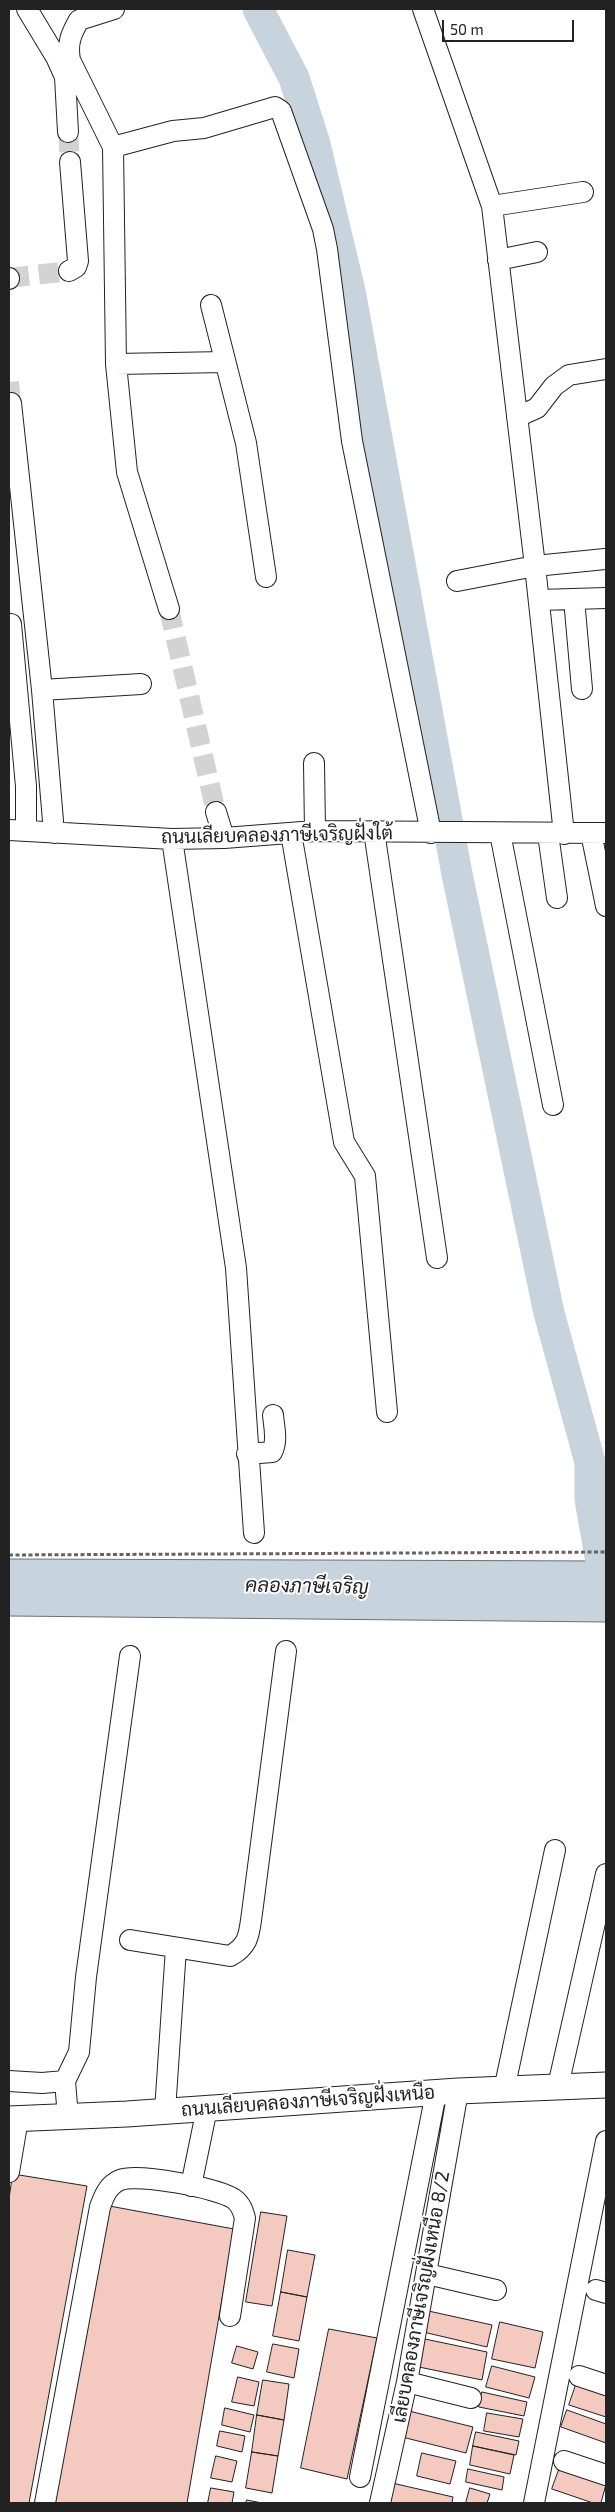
<!DOCTYPE html>
<meta charset="utf-8">
<style>
body{margin:0}
#map{position:relative;width:615px;height:2512px;overflow:hidden;background:#fff;font-family:"Exo 2",sans-serif}
canvas{display:block}
.frame{position:absolute;inset:0;border:10px solid #222;pointer-events:none}
.scale{position:absolute;left:442px;top:20px;width:132px;height:22px;box-sizing:border-box;border:2px solid #222;border-top:0;padding-left:6px;font-size:15px;line-height:18px;white-space:nowrap;color:#222;-webkit-text-stroke:4px #fff;paint-order:stroke}
</style>
<div id="map">
<canvas width="615" height="2512"></canvas>
<div class="frame"></div>
<div class="scale">50 m</div>
</div>
<script>
const ctx = document.querySelector('canvas').getContext('2d');
ctx.lineJoin = 'round';
function fill(path, color) {
  ctx.fillStyle = color;
  ctx.fill(path, 'evenodd');
}
function stroke(path, color, width, dash) {
  ctx.strokeStyle = color;
  ctx.lineWidth = width;
  ctx.lineCap = dash ? 'butt' : 'round';
  ctx.setLineDash(dash || []);
  ctx.stroke(path);
}
function drawText(font, color, halo, rows, align = 'center') {
  ctx.font = font + ' "Exo 2",Sarabun,sans-serif';
  ctx.lineWidth = 4;
  ctx.setLineDash([]);
  ctx.textBaseline = 'middle';
  ctx.strokeStyle = halo;
  ctx.fillStyle = color;
  for (const [text, x, y, turn = 0] of rows) {
    ctx.save();
    ctx.translate(x, y);
    ctx.rotate((+turn || 0) * Math.PI / 180);
    ctx.textAlign = isNaN(turn) ? turn : align;
    if (halo) ctx.strokeText(text, 0, 0);
    ctx.fillText(text, 0, 0);
    ctx.restore();
  }
}
const water = new Path2D(`
 M9 1559 606 1561V1622L9 1616Z`);
fill(water, '#c7d3dd');
stroke(water, '#6f6f6f', 1);
stroke(new Path2D(`
 M258 9 294 78 315 144 350 291 457 874 549 1313 590 1462V1499L606 1591`), '#c7d3dd', 31);
const building = new Path2D(`
 M13 2174 87 2186 29 2503H9V2199Z
 M104 2205 234 2229 187 2503H48Z
 M261 2212 287 2216 272 2306 246 2302Z
 M288 2250 315 2255 307 2297 281 2292Z
 M281 2292 307 2297 299 2341 273 2336Z
 M424 2310 492 2325 487 2347 419 2331Z
 M500 2322 543 2332 535 2368 492 2359Z
 M329 2329 377 2338 347 2479 301 2468Z
 M420 2338 487 2352 482 2380 414 2366Z
 M273 2344 299 2349 294 2378 267 2372Z
 M237 2346 258 2352 253 2369 232 2363Z
 M492 2366 535 2377 529 2398 486 2387Z
 M238 2377 259 2382 254 2406 232 2402Z
 M263 2380 289 2384 284 2420 257 2415Z
 M576 2385 606 2394V2417L569 2405Z
 M482 2392 527 2402 524 2416 479 2407Z
 M225 2408 254 2415 250 2432 222 2425Z
 M405 2410 473 2427 466 2453 398 2436Z
 M567 2410 606 2424V2443L561 2427Z
 M487 2413 523 2419 519 2437 484 2431Z
 M257 2415 284 2420 278 2456 252 2452Z
 M220 2431 245 2436 242 2452 217 2446Z
 M476 2432 519 2441 516 2455 473 2446Z
 M473 2446 514 2455 510 2474 470 2465Z
 M252 2452 278 2456 272 2493 246 2488Z
 M422 2453 456 2461 450 2484 417 2476Z
 M216 2456 237 2461 232 2482 211 2478Z
 M560 2467 606 2484 601 2503H593L552 2489Z
 M468 2469 504 2477 502 2490 466 2482Z
 M392 2483 453 2497 452 2503H388Z
 M211 2488 234 2492 232 2503H208Z
 M470 2488 490 2494 487 2503H466Z
 M247 2500 262 2503H246Z`);
fill(building, '#f3c9c0');
stroke(building, '#222', 1);
stroke(new Path2D(`
 M68 132 70 162
 M9 278 69 271
 M9 382 11 403
 M169 609 216 812`), '#d3d3d3', 20, [20, 10]);
const minor = new Path2D(`
 M27 9 56 57 65 77 68 132
 M114 9 79 20C71 34 67 43 70 60L113 147 116 364 127 472 169 609
 M423 9 492 206 535 566 564 834
 M113 147 173 131 204 128 275 107 281 111 323 229 327 249 352 441 431 833
 M492 206 583 192
 M498 260 537 252
 M69 271 76 267 78 261 70 162
 M9 279V278
 M211 305 246 443 266 577
 M116 364 225 362
 M11 403 42 690 54 833
 M517 417 537 408 554 386 569 375 606 369
 M457 581 535 566 605 559
 M574 599 582 689
 M539 600 606 598
 M11 624 26 786V831
 M42 690 141 684
 M314 763 315 831
 M216 812 224 838
 M9 830 172 839 224 838 315 831 606 833
 M374 831 437 1258
 M291 833 344 1142 365 1176 387 1412
 M500 833 553 1105
 M591 833 606 906
 M548 834 557 898
 M172 839 236 1268 254 1533
 M247 1454 272 1452C278 1441 274 1427 273 1415
 M130 1940 230 1956C250 1945 249 1933 252 1913L286 1651
 M9 2081 42 2083 65 2081 79 2052 86 1977 130 1656
 M65 2081 68 2117
 M558 2086 606 1874
 M504 2090 555 1850
 M165 2111 176 1948
 M9 2172 18 2119
 M191 2186 207 2108
 M427 2274 496 2290
 M596 2290 606 2293
 M579 2376 606 2385
 M407 2382 471 2398
 M564 2461 606 2475
 M360 2477 436 2093
 M45 2503 100 2207C104 2196 108 2185 120 2180 138 2173 218 2188 234 2199 241 2204 243 2211 245 2218L230 2316
 M380 2503 407 2382 458 2091
 M534 2503 606 2141`);
const major = new Path2D(`
 M9 2119 127 2114 458 2091 606 2085`);
stroke(minor, '#222', 22);
stroke(major, '#222', 27);
stroke(new Path2D(`
 M9 1555 606 1552`), '#646464', 3, [4, 2.5]);
stroke(minor, '#fff', 20);
stroke(major, '#fff', 25);
drawText('19px', '#222', '#fff', [
 ["ถนนเลียบคลองภาษีเจริญฝั่งใต้",277,835,-1],
 ["ถนนเลียบคลองภาษีเจริญฝั่งเหนือ",308,2101,-4],
 ["เลียบคลองภาษีเจริญฝั่งเหนือ 8/2",421,2297,-80]
]);
drawText('italic 20px', '#222', '#fff', [
 ["คลองภาษีเจริญ",307,1586,1]
]);
</script>
